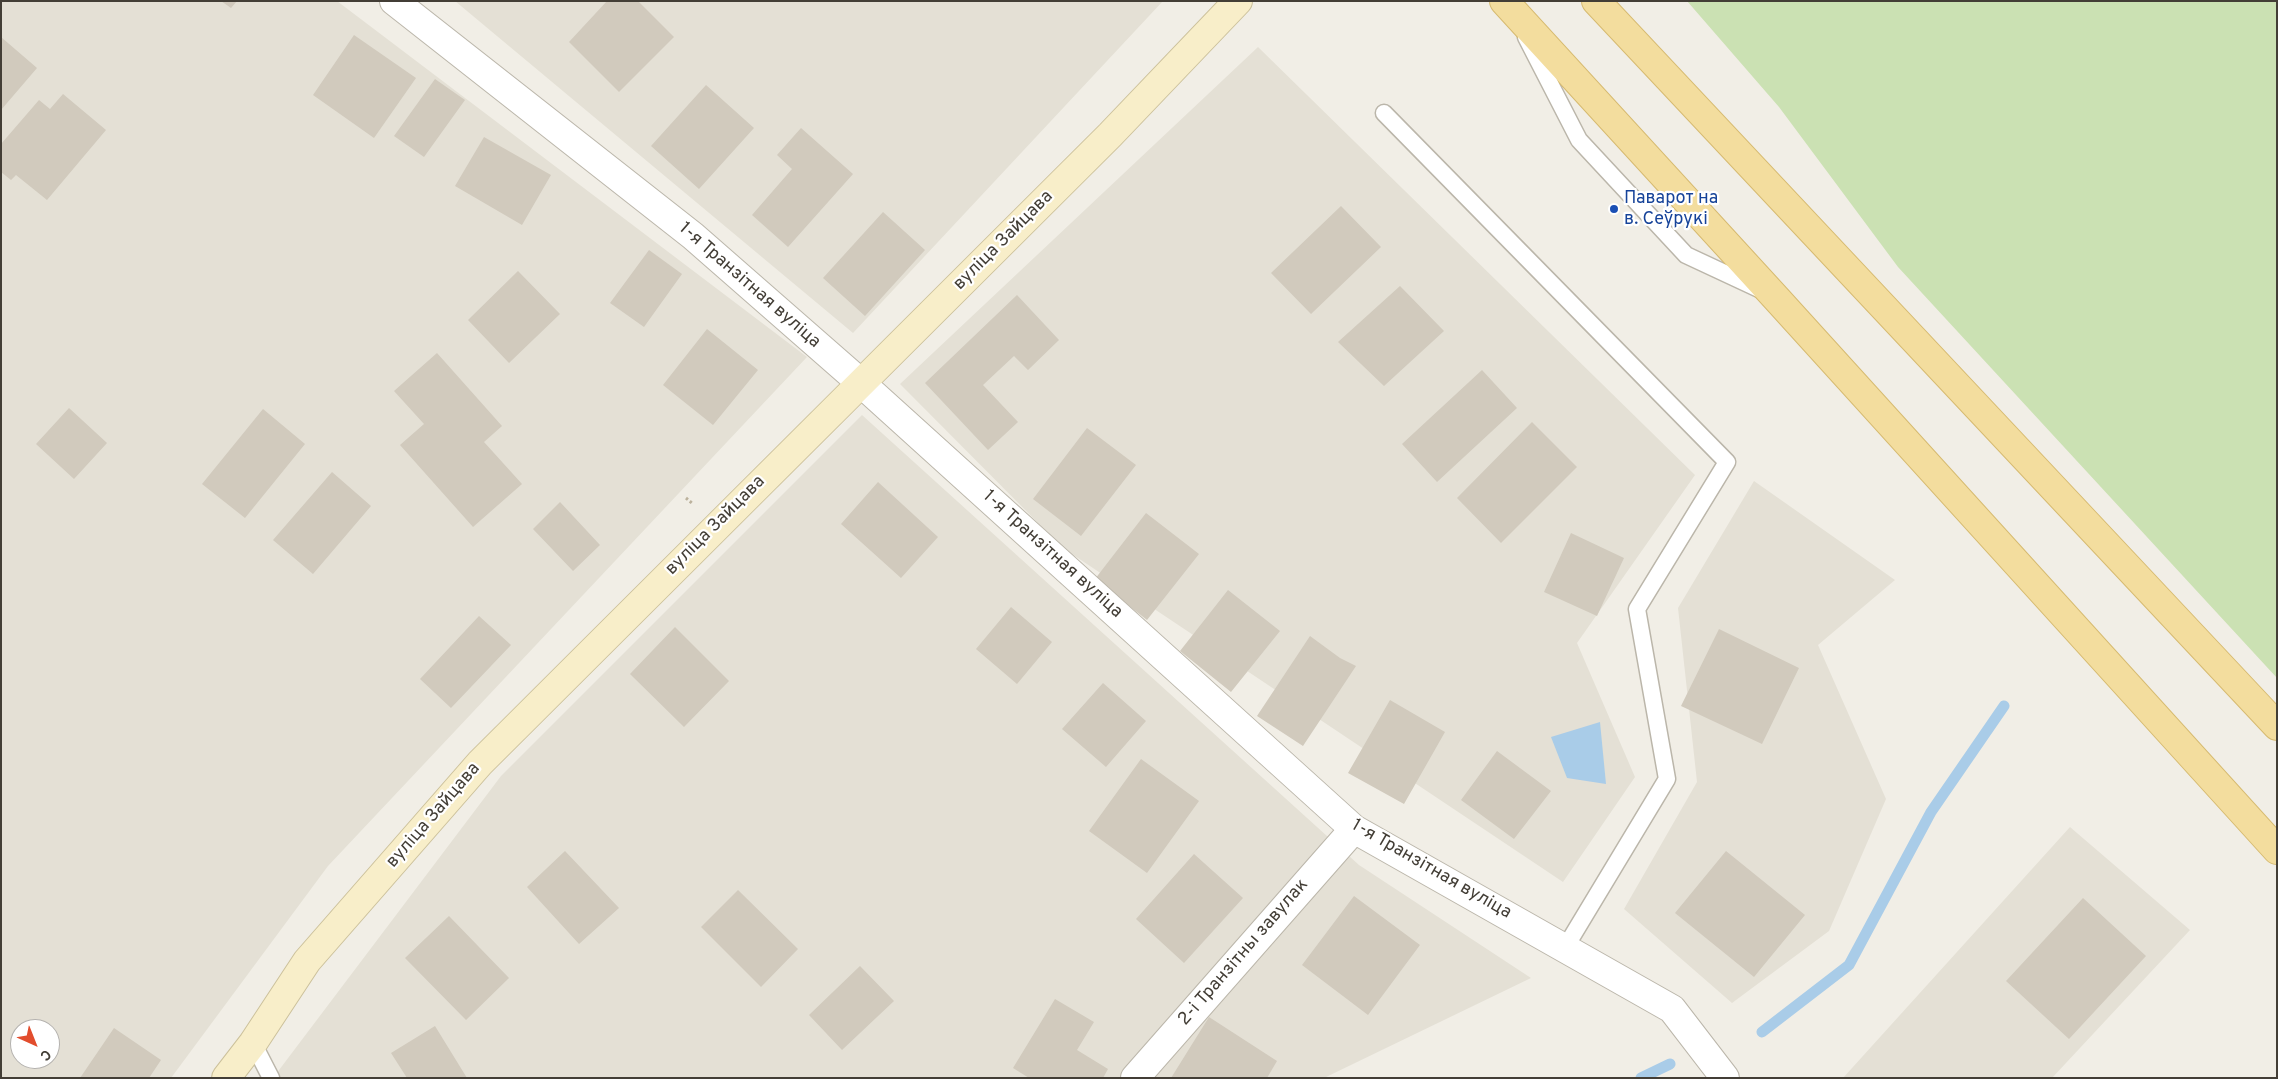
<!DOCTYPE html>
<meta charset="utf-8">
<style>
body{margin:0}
#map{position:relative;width:2278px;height:1079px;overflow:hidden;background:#f1eee6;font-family:Overpass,sans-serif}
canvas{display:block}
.frame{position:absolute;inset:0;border:2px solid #433e36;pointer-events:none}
.north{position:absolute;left:10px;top:1019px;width:50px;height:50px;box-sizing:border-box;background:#fff;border:1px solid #b4b2af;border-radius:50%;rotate:136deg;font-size:14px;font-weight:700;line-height:20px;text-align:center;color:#433e36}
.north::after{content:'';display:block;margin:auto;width:18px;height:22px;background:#e24d2d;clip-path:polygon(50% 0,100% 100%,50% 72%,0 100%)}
</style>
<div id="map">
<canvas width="2278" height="1079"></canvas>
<div class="frame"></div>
<div class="north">С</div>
</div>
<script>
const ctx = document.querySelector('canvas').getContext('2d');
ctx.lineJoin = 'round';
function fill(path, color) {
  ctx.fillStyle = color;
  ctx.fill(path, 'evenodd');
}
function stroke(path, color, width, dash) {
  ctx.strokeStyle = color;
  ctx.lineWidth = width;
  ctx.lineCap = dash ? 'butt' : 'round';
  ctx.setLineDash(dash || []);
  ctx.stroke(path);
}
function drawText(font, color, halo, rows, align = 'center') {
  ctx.font = font + ' Overpass,sans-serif';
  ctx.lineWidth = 4.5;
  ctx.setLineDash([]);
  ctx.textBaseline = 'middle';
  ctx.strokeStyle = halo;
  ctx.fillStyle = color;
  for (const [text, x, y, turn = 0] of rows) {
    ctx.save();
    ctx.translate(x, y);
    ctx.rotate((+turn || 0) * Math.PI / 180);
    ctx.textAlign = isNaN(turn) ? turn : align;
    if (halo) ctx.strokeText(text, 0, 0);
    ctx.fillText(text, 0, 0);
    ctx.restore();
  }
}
fill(new Path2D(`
 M1 1H337L807 357 328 866 171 1078H1ZM20 1029H50V1059H20Z
 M455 1H1163L853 333Z
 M1258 47 1695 475 1577 643 1635 777 1563 882 1063 548 900 384Z
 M862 415 1359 865 1531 978 1324 1078H273L501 776Z
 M1754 481 1895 580 1818 645 1886 799 1829 931 1732 1003 1624 909 1697 782 1678 608Z
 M2070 827 2190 930 2052 1078H1843Z`), '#e4e0d5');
fill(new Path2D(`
 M1687 1H2277V678L1898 267 1779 107Z`), '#cbe1b3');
fill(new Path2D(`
 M1600 722 1606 784 1567 778 1551 737Z`), '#a9cce8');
stroke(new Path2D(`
 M1762 1032 1849 965 1931 812 2004 706
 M1641 1078 1670 1064`), '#a9cce8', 11);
fill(new Path2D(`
 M221 1H237L231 8Z
 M607 1H638L674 37 619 92 569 42Z
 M354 35 416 78 374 138 313 95Z
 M1 37 37 68 1 110Z
 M435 79 465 100 424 157 394 136Z
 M706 85 754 128 699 189 651 146Z
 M63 94 106 130 47 200 16 175 11 180 1 172V144L39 100 50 109Z
 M801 128 853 174 788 247 752 215 792 169 777 155Z
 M484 137 551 175 522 225 455 186Z
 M1341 206 1381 247 1311 314 1271 273Z
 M883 212 925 250 865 316 823 278Z
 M649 250 682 274 644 327 610 303Z
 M518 271 560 314 509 363 468 320Z
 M1400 286 1444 331 1384 386 1338 342Z
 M1017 295 1059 340 1028 370 1014 356 983 385 1018 422 988 450 925 383Z
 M707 329 758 370 713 425 663 385Z
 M437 353 502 426 484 442 522 484 473 527 400 445 424 424 394 391Z
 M1482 370 1517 408 1437 482 1402 444Z
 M69 408 107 443 74 479 36 444Z
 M263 409 305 444 245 518 202 484Z
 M1532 422 1577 467 1501 543 1457 498Z
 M1087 428 1136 465 1081 536 1033 499Z
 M332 472 371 506 313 574 273 540Z
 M878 482 938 537 901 578 841 524Z
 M560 502 600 545 573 571 533 529Z
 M1146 513 1199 554 1147 620 1095 579Z
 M1571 533 1624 558 1597 616 1544 592Z
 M1228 590 1280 631 1231 692 1180 651Z
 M1011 607 1052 642 1017 684 976 649Z
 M479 616 511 645 451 708 420 679Z
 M675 627 729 681 684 727 630 674Z
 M1719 629 1799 668 1762 744 1681 706Z
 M1310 636 1340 658 1356 666 1303 746 1257 716Z
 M1103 683 1146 721 1106 767 1062 729Z
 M1390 700 1445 732 1404 804 1348 773Z
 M1497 751 1551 791 1514 839 1461 800Z
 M1141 759 1199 801 1147 873 1089 831Z
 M565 851 619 908 579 944 527 887Z
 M1726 851 1805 915 1754 977 1675 913Z
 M1194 854 1243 898 1184 963 1136 919Z
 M738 890 798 949 761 987 701 927Z
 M1354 896 1420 945 1368 1015 1302 965Z
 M2083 898 2146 956 2069 1039 2006 981Z
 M449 916 509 978 466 1020 405 958Z
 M860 966 894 1001 842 1050 809 1015Z
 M1055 999 1094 1022 1077 1050 1108 1069 1103 1078H1029L1013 1068Z
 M1209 1017 1277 1061 1267 1078H1171Z
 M435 1026 467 1078H407L391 1053Z
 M114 1028 161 1060 149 1078H80Z`), '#d1cabd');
const lane = new Path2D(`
 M1526 37 1579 140 1686 255 1761 290
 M1384 113 1727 462 1637 609 1667 779 1565 948
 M253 1043 271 1078`);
const street = new Path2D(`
 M394 1 693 236 861 383 1354 829 1672 1009 1725 1078
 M1135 1078 1354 829`);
const secondary = new Path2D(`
 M226 1078 253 1043 307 961 480 763 1110 135 1238 1`);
const primary = new Path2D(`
 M1504 1 1776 298 2277 850
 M1596 1 2277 726`);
stroke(lane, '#bbb6aa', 19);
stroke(street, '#bbb6aa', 30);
stroke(secondary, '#ccc19b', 30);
stroke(primary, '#d6ba70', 30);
stroke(new Path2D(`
 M686 498 693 504`), '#bcb29d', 3, [2.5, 2.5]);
stroke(lane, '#fff', 16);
stroke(street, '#fff', 28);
stroke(secondary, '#f8eec9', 28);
stroke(primary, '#f3dd9e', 28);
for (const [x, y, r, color] of [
 [1614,209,5,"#1a4fb4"]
]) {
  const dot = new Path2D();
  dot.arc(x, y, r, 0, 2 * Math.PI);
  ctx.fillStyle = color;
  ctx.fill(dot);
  stroke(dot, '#fff', 2);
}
drawText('18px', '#164399', '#fff', [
 ["Паварот на",1624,199],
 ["в. Сеўрукі",1624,220]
], 'left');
drawText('18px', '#433e36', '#fff', [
 ["вуліца Зайцава",1004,241,-45],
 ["1-я Транзітная вуліца",749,286,41],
 ["вуліца Зайцава",716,526,-45],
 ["1-я Транзітная вуліца",1052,555,42],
 ["вуліца Зайцава",434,816,-49],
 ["1-я Транзітная вуліца",1431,870,30],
 ["2-і Транзітны завулак",1244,953,-49]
]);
</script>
